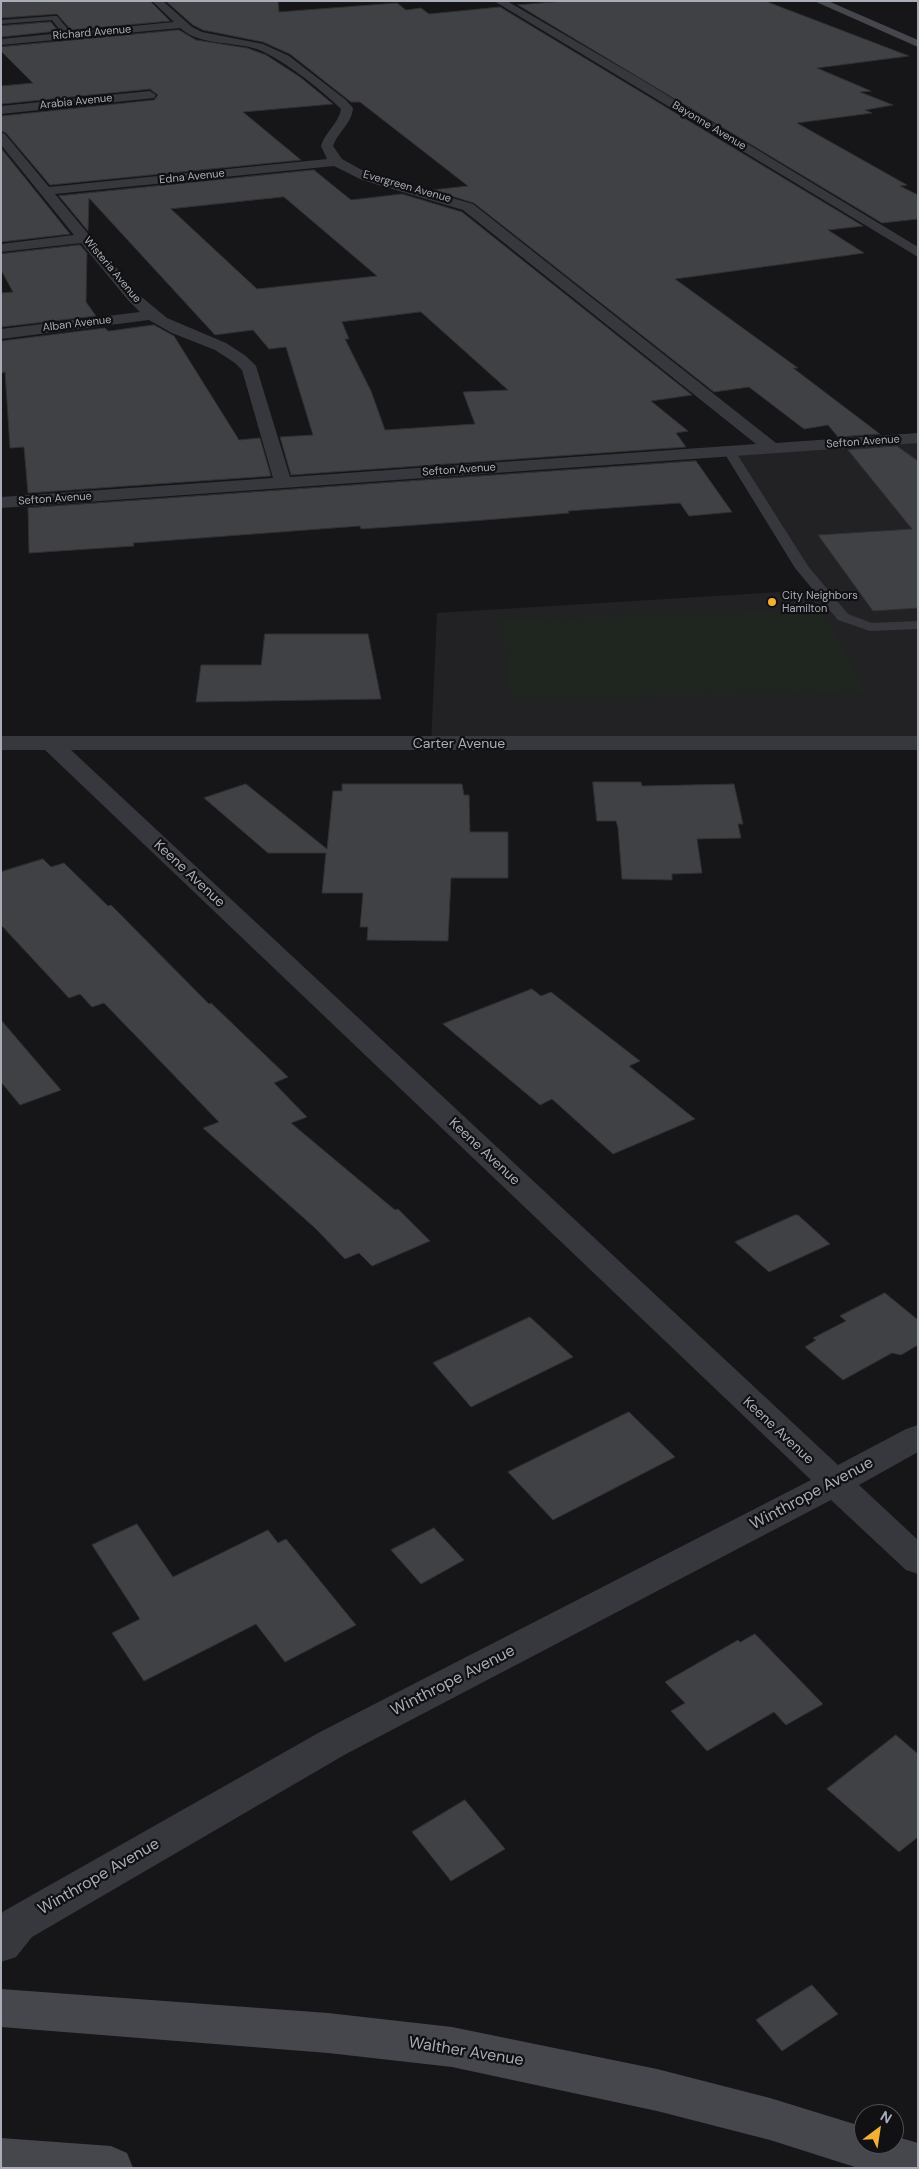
<!DOCTYPE html>
<style>
body{margin:0}
#map{position:relative;width:919px;height:2169px;overflow:hidden;background:#161618;font-family:"DM Sans",sans-serif}
canvas{display:block}
.frame{position:absolute;inset:0;border:2px solid #a8adb8;pointer-events:none}
.north{position:absolute;left:854px;top:2104px;width:50px;height:50px;box-sizing:border-box;background:#111113;border:1px solid #4d4f55;border-radius:50%;rotate:31deg;font-size:14px;font-weight:700;line-height:20px;text-align:center;color:#a8adb8}
.north::after{content:'';display:block;margin:auto;width:18px;height:22px;background:#f2b134;clip-path:polygon(50% 0,100% 100%,50% 72%,0 100%)}
</style>
<div id="map">
<canvas width="919" height="2169"></canvas>
<div class="frame"></div>
<div class="north">N</div>
</div>
<script>
const ctx = document.querySelector('canvas').getContext('2d');
ctx.lineJoin = 'round';
function fill(path, color) {
  ctx.fillStyle = color;
  ctx.fill(path, 'evenodd');
}
function stroke(path, color, width, dash) {
  ctx.strokeStyle = color;
  ctx.lineWidth = width;
  ctx.lineCap = dash ? 'butt' : 'round';
  ctx.setLineDash(dash || []);
  ctx.stroke(path);
}
function drawText(font, color, halo, rows, align = 'center') {
  ctx.font = font + ' "DM Sans",sans-serif';
  ctx.lineWidth = 4.5;
  ctx.setLineDash([]);
  ctx.textBaseline = 'middle';
  ctx.strokeStyle = halo;
  ctx.fillStyle = color;
  for (const [text, x, y, turn = 0] of rows) {
    ctx.save();
    ctx.translate(x, y);
    ctx.rotate((+turn || 0) * Math.PI / 180);
    ctx.textAlign = isNaN(turn) ? turn : align;
    if (halo) ctx.strokeText(text, 0, 0);
    ctx.fillText(text, 0, 0);
    ctx.restore();
  }
}
fill(new Path2D(`
 M918 437V743L431 744 437 613 813 590 729 451Z`), '#222225');
fill(new Path2D(`
 M822 611 867 694 510 697 501 619Z`), '#1e261f');
const building = new Path2D(`
 M1 1H150L170 21 71 30 57 14 1 18Z
 M166 1H278L279 12 397 3 406 10 421 8 429 14 500 7 863 226 828 230 864 253 675 279 798 368H793L880 434 838 437 828 425 804 429 749 387 714 392 474 203 432 190 468 186 360 102H351L290 54 263 42 203 30 193 25Z
 M566 1H765L909 56 817 68 871 91 860 92 893 105 865 110 872 113 797 123 907 185 900 186 918 195V219L882 223 518 5Z
 M51 22 58 31 1 37V26Z
 M179 30 196 40 247 48 266 55 300 77 333 104 243 112 301 160 50 185 6 133 1 131V116L154 100 158 95 150 89 1 104V86L33 83 1 51V47Z
 M1 148 70 234 1 242Z
 M314 170 351 200 402 194 462 212 692 395 651 401 688 431 676 433 686 447 291 475 280 437 313 435 286 347 269 349 253 330 215 335 89 198 88 231 59 196ZM284 197 377 276 257 289 171 209ZM421 312 508 390 463 392 475 424 385 430 371 391 345 339H349L342 322Z
 M80 245 87 253 86 302 96 316 1 327V293L13 292 1 270V254Z
 M154 325 174 336 239 440 260 438 271 476 28 493 24 447 10 448 5 372 1 373V341L105 328 108 331Z
 M897 446 918 461V608L873 611 818 535 912 529 848 450Z
 M696 461 732 512 689 516 680 503 568 511 569 513 485 520 361 529 360 526 147 542 133 543 134 546 29 553 28 508Z
 M265 634H368L381 699 196 702 201 665H261Z
 M593 782H641L642 786 734 784 743 824H738L741 838 697 839 702 873 672 874V880L622 879 618 828 616 821H597Z
 M246 784 327 849 333 791H342V784H462L464 795H469L470 832H508V878H451L448 941 367 940 368 927H360L363 893H322L326 853H268L204 798Z
 M43 859 51 867 64 863 108 906 111 905 209 1004 211 1003 288 1077 274 1083 307 1117 291 1123 395 1210 398 1209 430 1241 372 1266 359 1253 345 1259 315 1228 203 1128 219 1122 104 1003 92 1007 80 994 69 998 1 925V872Z
 M532 989 541 996 551 992 640 1061 629 1066 695 1119 613 1154 552 1099 540 1105 443 1024Z
 M1 1020 61 1090 20 1105 1 1082Z
 M795 1215H798L830 1244 769 1272 735 1242Z
 M885 1293 918 1320V1345L901 1355 892 1353 843 1380 805 1347 816 1340 813 1338 846 1321 840 1316Z
 M530 1317 573 1357 471 1407 433 1363Z
 M629 1412 675 1457 553 1520 508 1472Z
 M137 1524 173 1577 268 1530 278 1543 286 1539 356 1625 285 1662 256 1624 144 1681 112 1633 140 1619 92 1545Z
 M434 1528 464 1560 421 1584 391 1550Z
 M755 1634 823 1704 786 1725 774 1712 707 1751 671 1711 685 1703 665 1682 738 1640 740 1642Z
 M896 1735 918 1754V1837L899 1852 827 1789Z
 M465 1800 505 1849 451 1881 412 1832Z
 M812 1985 838 2014 782 2051 756 2020Z`);
fill(building, '#404145');
stroke(building, '#303034', 1);
fill(new Path2D(`
 M54 16H57L71 33V37H65L52 20 1 24V20Z
 M729 447 735 451 808 566 848 614 872 623 918 621V629L870 631 838 620 795 568 723 451Z`), '#37383d');
fill(new Path2D(`
 M152 1H163L192 27 202 32 263 44 289 56 346 100 353 108C352 123 338 132 333 146L342 159 371 175 473 204 776 443 918 433V443L1 508V497L273 478 242 370 235 363 215 350 172 333 149 320 1 339V329L140 312 128 300 81 243 1 252V244L74 235 1 145V133L5 134 49 187 327 159 321 146C325 132 339 123 341 109 322 90 281 58 257 49 232 41 200 46 180 28L1 45V39L174 22ZM334 166 362 180 463 210 756 444 290 477 256 366 246 356 226 343 167 318 138 294 55 194Z
 M494 1H507L637 77 918 247V257Z
 M150 91 156 95 154 98 1 114V106Z
 M1 736H918V750H71L838 1465 906 1429 918 1425V1452L859 1485 918 1540V1574L906 1570 831 1500 346 1754 32 1937 16 1957 1 1962V1914L4 1911 320 1732 811 1480 45 750H1Z`), '#37383d');
fill(new Path2D(`
 M814 1H828L918 40V47Z
 M1 1989 328 2013 452 2027 657 2069 770 2098 864 2127V2144H894V2136L918 2143V2168H858L770 2140 657 2111 452 2067 328 2053 1 2027Z
 M1 2138 111 2146 127 2153 133 2168H1Z`), '#45474d');
for (const [x, y, r, color] of [
 [772,602,5,"#f2b134"]
]) {
  const dot = new Path2D();
  dot.arc(x, y, r, 0, 2 * Math.PI);
  ctx.fillStyle = color;
  ctx.fill(dot);
  stroke(dot, '#111113', 2);
}
drawText('11px', '#a8adb8', '#111113', [
 ["Richard Avenue",92,33,-5],
 ["Arabia Avenue",76,102,-6],
 ["Bayonne Avenue",709,126,31],
 ["Edna Avenue",192,177,-6],
 ["Evergreen Avenue",407,187,16],
 ["Wisteria Avenue",112,270,50],
 ["Alban Avenue",77,324,-7],
 ["Sefton Avenue",863,442,-4],
 ["Sefton Avenue",459,470,-4],
 ["Sefton Avenue",55,499,-4]
]);
drawText('11px', '#a8adb8', '#111113', [
 ["City Neighbors",782,596],
 ["Hamilton",782,609]
], 'left');
drawText('14px', '#a8adb8', '#111113', [
 ["Carter Avenue",459,744],
 ["Keene Avenue",189,874,43],
 ["Keene Avenue",484,1152,43],
 ["Keene Avenue",778,1431,43]
]);
drawText('16px', '#a8adb8', '#111113', [
 ["Winthrope Avenue",812,1494,-28],
 ["Winthrope Avenue",453,1681,-27],
 ["Winthrope Avenue",99,1877,-30],
 ["Walther Avenue",466,2052,9]
]);
</script>
